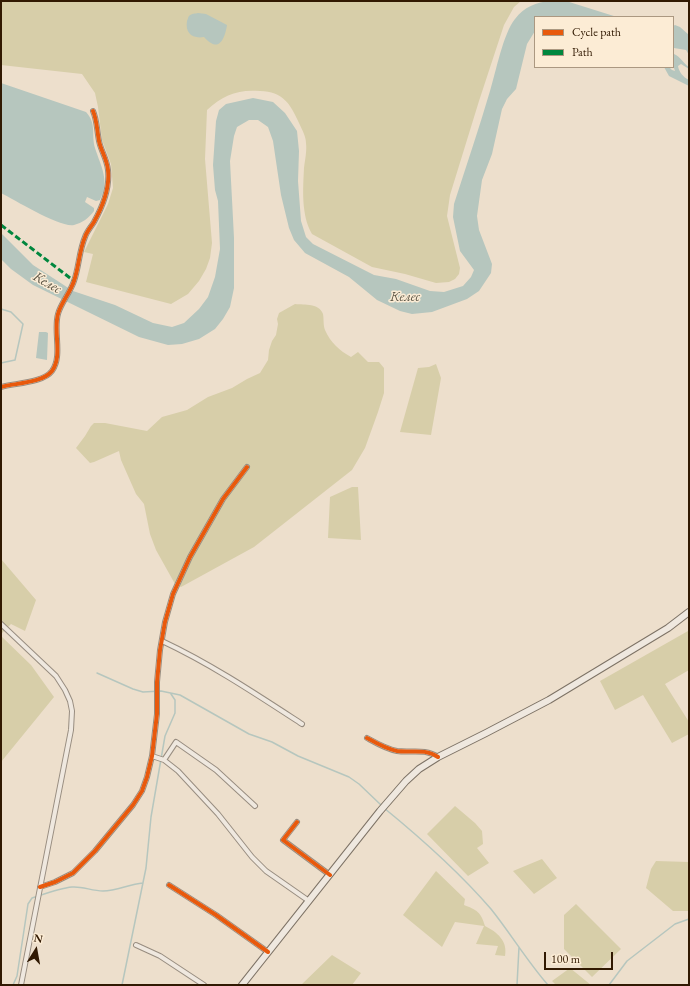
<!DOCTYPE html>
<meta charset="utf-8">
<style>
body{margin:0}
#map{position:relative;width:690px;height:986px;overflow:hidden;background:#eddfcc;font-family:"EB Garamond",serif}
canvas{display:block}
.frame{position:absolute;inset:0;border:2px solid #311902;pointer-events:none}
.legend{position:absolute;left:534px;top:16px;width:140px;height:52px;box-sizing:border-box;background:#fcecd5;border:1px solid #ab9881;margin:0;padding:5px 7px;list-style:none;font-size:12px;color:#311902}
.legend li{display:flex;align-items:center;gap:8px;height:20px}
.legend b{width:20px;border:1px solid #ab9881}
.north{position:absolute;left:16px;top:930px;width:40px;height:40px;-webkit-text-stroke:3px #fcecd5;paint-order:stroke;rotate:11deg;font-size:11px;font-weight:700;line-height:16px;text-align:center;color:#311902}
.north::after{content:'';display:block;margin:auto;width:14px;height:18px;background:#311902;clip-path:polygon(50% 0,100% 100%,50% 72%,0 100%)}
.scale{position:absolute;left:544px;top:952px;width:69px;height:18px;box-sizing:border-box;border:2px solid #311902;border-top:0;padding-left:5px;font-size:12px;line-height:14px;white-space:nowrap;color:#311902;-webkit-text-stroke:3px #fcecd5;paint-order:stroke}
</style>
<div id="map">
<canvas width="690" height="986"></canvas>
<div class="frame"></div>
<ul class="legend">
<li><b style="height:5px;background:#e8590c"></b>Cycle path</li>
<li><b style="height:5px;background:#00873e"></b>Path</li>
</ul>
<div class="north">N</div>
<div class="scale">100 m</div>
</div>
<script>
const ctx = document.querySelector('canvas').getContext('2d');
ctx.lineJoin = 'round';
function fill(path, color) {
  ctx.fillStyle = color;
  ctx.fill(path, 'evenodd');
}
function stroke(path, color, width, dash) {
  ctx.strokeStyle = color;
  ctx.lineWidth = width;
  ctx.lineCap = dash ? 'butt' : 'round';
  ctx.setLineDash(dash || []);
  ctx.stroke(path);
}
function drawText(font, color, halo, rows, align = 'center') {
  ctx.font = font + ' "EB Garamond",serif';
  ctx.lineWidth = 3;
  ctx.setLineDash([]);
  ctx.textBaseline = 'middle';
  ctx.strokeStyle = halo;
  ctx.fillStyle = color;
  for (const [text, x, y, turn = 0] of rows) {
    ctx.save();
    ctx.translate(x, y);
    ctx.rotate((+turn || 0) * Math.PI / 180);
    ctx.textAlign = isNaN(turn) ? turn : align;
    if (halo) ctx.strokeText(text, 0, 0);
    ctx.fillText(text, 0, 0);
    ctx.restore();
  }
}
fill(new Path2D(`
 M1 1H521L514 7 504 25 479 101 450 195 447 216 460 268 459 274 455 279 449 282 436 283 405 274 372 267 312 234C301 215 303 189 304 168 305 160 307 151 306 143 306 136 302 130 299 123 290 103 283 92 260 91 238 89 223 95 207 110L205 159 212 243 210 258 206 269 199 281 188 294 171 304 86 282 93 254 84 252 108 204 113 188 111 164 102 140 98 107 95 93 82 74 1 65Z
 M295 304C305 305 319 303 323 314 324 319 323 325 325 330 330 342 340 351 351 357L358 352 368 362H379L384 368V393L378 412 365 448 352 470 254 547 181 587 175 584 156 550 150 534 144 504 136 494 121 460 119 451 94 462 90 463 76 448 85 436 91 426 94 423H105L147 431 162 417 187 410 208 397 232 388 247 379 260 373 268 360 269 350 272 341 276 335 278 324 277 319 279 313Z
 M436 364 441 378 431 435 400 432 418 368 429 367Z
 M352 487H358L361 540 328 538 330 497Z
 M1 559 36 600 25 631 11 624 1 634Z
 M688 631 689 634V670L665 684 689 722V734L672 743 643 695 615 710 600 681Z
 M1 636 31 665 54 697 1 762Z
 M455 806 475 823 482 831 483 844 477 848 489 863 468 876 427 834Z
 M542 859 557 878 534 894 513 871Z
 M656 861 689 862V911H673L646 888 651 869Z
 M436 871 465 899 464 905C477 910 481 912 485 926 497 932 508 941 505 956L495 955 498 946 476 944 484 926 455 922 442 947 403 915Z
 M576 904 621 949 592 977 564 949V915Z
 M332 955 361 973 352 985H301Z
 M570 968 591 985H556L552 981Z`), '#d7cea9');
fill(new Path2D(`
 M551 1H566L617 17H535V31L527 44 516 89 507 99 502 109 492 154 482 180 477 216 479 230 492 264 491 273 479 291 467 299 432 312 412 314 400 311 377 300 349 277 305 253 294 240 289 228 281 195 273 141 268 127 258 120H249L237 127 234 136 230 161 234 238V288L230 307 223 319 215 329 199 339 182 344 168 345 139 337 33 285 11 269 1 259V233L33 265 73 291 115 305 153 323 172 327 184 323 199 309 208 297 215 277 220 249 218 201 215 190 213 165 216 121 219 110 226 104 253 98 273 102 285 113 297 131 299 151 298 181 301 221 306 237 313 244 374 275 396 279 430 291 444 292 463 286 471 277 474 270 460 251 453 217 454 204C466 166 479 129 490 91 496 72 503 34 515 19 524 7 536 2 551 1Z
 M198 13 206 14 227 25C226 32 222 50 211 43 209 42 206 39 204 37 192 39 185 33 187 21 188 19 188 17 189 16 192 13 195 14 198 13Z
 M675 25 680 27 689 35V55L686 50 674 48V54C681 57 683 63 689 67V69L681 64 678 66C679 72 683 77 689 80V86L669 76 664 67H669L672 70 675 71 673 65V26Z
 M1 83 86 112C97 124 91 134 95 148 101 167 110 180 100 200L96 201 87 197 85 202 94 208V211C89 218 82 223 74 225 60 228 15 200 1 193Z
 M39 332H46L48 333 47 360 36 358Z`), '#b6c6be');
stroke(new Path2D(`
 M1 309 11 312 23 324 15 360 1 363
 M97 673 133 689 143 692 161 691 180 695 249 734 272 742 298 756 349 777 359 784 381 805
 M384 808C422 839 459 872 491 909 511 934 527 961 548 985
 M13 985 17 976 28 904 32 898C44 894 60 888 72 887 82 886 92 891 103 891 117 891 129 884 143 883
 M122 985 146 868 151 817 165 736 175 713V700L171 694
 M517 985 519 947
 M609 985 627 961 675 924 689 919`), '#b6c6be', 1.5);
const minor = new Path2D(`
 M1 387C15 383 43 383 52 371 63 356 53 331 58 314 61 303 70 293 74 281 79 267 79 251 85 237 87 231 91 227 94 222 103 206 110 188 108 170 107 159 101 151 99 141 97 131 97 120 93 111
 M1 624 56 676 65 690 70 701 72 711 71 730 21 985
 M162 641C211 664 256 694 302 724
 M367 738C376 743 386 749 397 751 411 753 425 748 438 757
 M152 756 164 760 178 771 218 814 252 857 266 871 309 901
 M164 760 176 742 216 770 255 806
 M297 822 283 840 330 875
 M169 885 216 915 268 952
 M40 887 55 882 73 873 95 851 133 805 142 791 147 777 152 756 157 714V682L160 650 165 622 173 594 190 557 223 499 247 467
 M136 945 160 956 204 985`);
const secondary = new Path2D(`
 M242 985 380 811 406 781 419 769 438 757 486 733 549 700 668 628 689 612`);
stroke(minor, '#988d80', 6);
stroke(secondary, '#7d7265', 8);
stroke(minor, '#efe8df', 4);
stroke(secondary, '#efe8df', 6);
stroke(new Path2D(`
 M1 225 74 281`), '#00873e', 3, [6, 3]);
stroke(new Path2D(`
 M1 387C15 383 43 383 52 371 63 356 53 331 58 314 61 303 70 293 74 281 79 267 79 251 85 237 87 231 91 227 94 222 103 206 110 188 108 170 107 159 101 151 99 141 97 131 97 120 93 111
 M367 738C376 743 386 749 397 751 411 753 425 748 438 757
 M297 822 283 840 330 875
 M169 885 216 915 268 952
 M40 887 55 882 73 873 95 851 133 805 142 791 147 777 152 756 157 714V682L160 650 165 622 173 594 190 557 223 499 247 467`), '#e8590c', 4);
drawText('italic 14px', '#585242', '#fcecd5', [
 ["Келес",47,283,29],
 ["Келес",405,297]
]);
</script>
